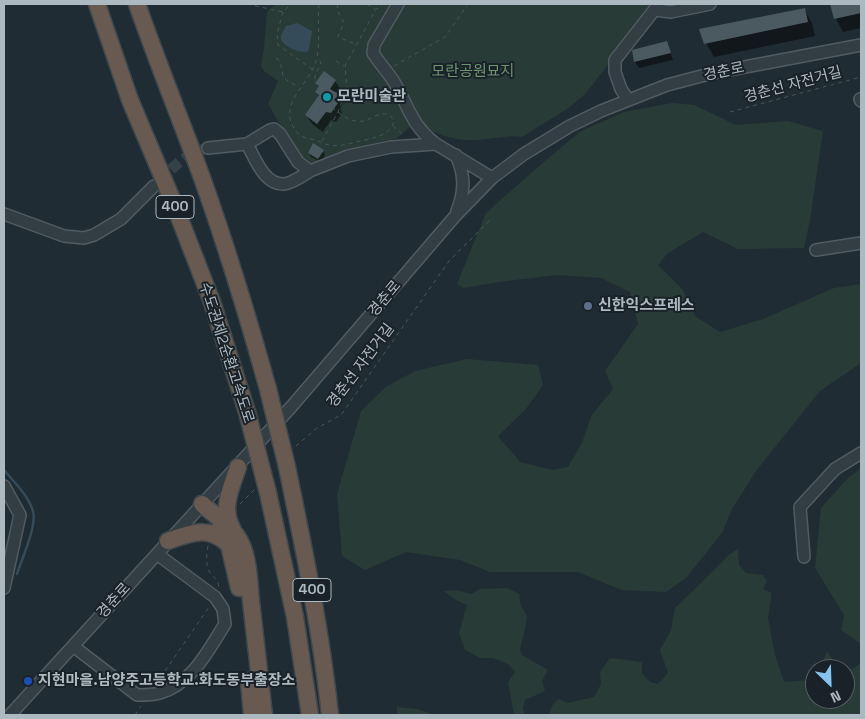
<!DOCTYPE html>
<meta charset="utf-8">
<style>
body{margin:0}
#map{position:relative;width:865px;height:719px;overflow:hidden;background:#202c33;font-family:"Space Grotesk",sans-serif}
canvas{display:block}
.frame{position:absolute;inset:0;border:5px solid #adb9c1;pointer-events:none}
.north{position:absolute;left:805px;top:659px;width:50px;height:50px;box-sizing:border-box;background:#192228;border:1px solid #545e65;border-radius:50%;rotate:156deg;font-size:14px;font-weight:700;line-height:20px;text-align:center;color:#adb9c1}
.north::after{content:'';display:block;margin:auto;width:18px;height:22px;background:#85c4ee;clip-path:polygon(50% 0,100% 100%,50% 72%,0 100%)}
</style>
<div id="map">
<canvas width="865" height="719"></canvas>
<div class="frame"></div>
<div class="north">N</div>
</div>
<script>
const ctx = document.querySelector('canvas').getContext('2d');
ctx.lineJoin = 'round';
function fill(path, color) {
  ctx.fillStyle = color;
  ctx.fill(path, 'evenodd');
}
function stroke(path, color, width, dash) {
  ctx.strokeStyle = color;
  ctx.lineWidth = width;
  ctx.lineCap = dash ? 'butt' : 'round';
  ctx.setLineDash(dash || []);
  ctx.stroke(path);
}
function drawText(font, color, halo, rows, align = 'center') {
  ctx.font = font + ' "Space Grotesk","Noto Sans KR",sans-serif';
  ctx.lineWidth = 4;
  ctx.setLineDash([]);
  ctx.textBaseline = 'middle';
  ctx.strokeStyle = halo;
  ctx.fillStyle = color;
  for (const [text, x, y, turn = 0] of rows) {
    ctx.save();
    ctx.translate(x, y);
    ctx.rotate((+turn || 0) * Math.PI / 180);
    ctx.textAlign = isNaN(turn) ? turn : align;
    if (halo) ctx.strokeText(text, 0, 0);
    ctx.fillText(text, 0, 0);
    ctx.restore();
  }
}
fill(new Path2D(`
 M276 4H655L586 93 570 107 522 137C511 135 505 137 495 138 466 142 452 141 426 128L417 135 411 126 397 138 336 153 314 164H308L302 161 268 104 278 81 264 71 261 66 264 48 267 12Z
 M672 103 694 105 736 125 788 121 823 131 810 220 804 248 738 249 703 232 668 253 658 265 683 290 695 316 720 332 763 319 834 288 861 284V363L820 391 756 471 732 509 722 533 686 578 666 592 622 590 578 572H490L460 560 406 552 365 570 342 556 337 494 361 411 387 386 415 371 467 359 538 365 543 385 526 409 498 436 520 462 552 470 568 467 582 443 591 416 613 389 605 371 638 324 630 292 601 278 558 275 506 281 463 288 457 284 486 213 546 160 581 131 624 112Z
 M861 468V644L841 630 844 615 815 568 818 537 821 508 847 479Z
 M738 549 739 565 746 573 763 575 767 581 763 589 772 593 768 618 775 655 784 682 809 680 815 682V699H845V669H828L823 661 827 651 836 665 852 669 861 663V715H549L551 707 558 699 568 703 594 697 601 684 600 672 610 658 642 662V673L650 682 658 684 668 673 660 650 671 630 675 608 730 554Z
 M507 588 519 594 521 606 527 616 525 630 520 649 522 655 548 670 542 681 545 691 525 700 523 709 525 715H514L508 682 515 672 508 664 493 658H480L465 650 459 633 467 605 456 600 444 591 457 590 471 594 480 589Z
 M397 707 417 709 434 715H397Z`), '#283b36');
fill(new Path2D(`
 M297 23 312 31 309 49 307 52C298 53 286 47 281 40V35L286 26Z`), '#354b59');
fill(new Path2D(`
 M837 4H861V28L843 32 836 19 832 5Z
 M804 9 812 23 815 36 714 57 706 43Z
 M667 43 673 60 639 68 635 62 633 51Z
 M335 81 341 90 337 94 343 104 340 108 342 113 336 122 331 120 323 132 312 124 306 115 319 97 316 92 319 87 317 83Z
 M323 151 325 155 321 162 311 157 309 153Z`), '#0007');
stroke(new Path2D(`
 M4 470C14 482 28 495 33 511 37 527 22 558 17 574`), '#354b59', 2.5);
fill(new Path2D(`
 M830 4H861V13L834 19Z
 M805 8 808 22 704 44 699 29Z
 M667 41 671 53 634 62 632 50Z
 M324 71 336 80 330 89 339 94 334 100 338 103 331 113 326 112 317 124 305 115 319 95 315 92 319 86 315 83Z
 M313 143 324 150 318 159 308 153Z`), '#4b5961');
stroke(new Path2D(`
 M159 181C173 168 188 151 208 148`), '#354148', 11, [11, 5.5]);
const minor = new Path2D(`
 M398 4 374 45 373 53C379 63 388 72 394 82 409 107 411 125 436 144
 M655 10 671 12 710 4
 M860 99 861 101
 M628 100 621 89 615 72V60L659 4
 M247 144C255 158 264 185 284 184 293 183 302 176 310 171
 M208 148 247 144 270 130 274 129 280 134 298 162 310 171 348 156 391 147 436 144 492 178
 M456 155C465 175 465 191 457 211
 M4 214 64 236 84 238 94 235 121 219 154 186
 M816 250 861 243
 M4 486 20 515 4 588
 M804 557 800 507 835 469 861 453
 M73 646 137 695C144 695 153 695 160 693 192 684 209 649 225 624L223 609 215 597 157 554
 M10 715 292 406 456 215 492 178 524 154 570 126 601 111 667 85 713 73 861 45`);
const highway = new Path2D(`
 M97 4 130 100 174 204 212 302 247 412
 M137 4C157 61 180 118 201 175 226 245 248 317 268 389
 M287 467C304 549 321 631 330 715
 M268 493 295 617 310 715
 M202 504C215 516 231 525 240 541 249 559 249 582 251 601 255 639 260 677 264 715
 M220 528 229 545 239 588
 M232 528C221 508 231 488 238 467
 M168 541C191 533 208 525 228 544
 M249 681 252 715`);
stroke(minor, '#515b62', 14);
stroke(highway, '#3e484e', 19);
stroke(new Path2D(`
 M247 4 283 12 291 4
 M319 4C317 22 321 44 316 61 309 85 277 104 295 130 300 136 304 138 311 139 318 140 323 144 329 145 338 147 347 144 356 142 369 139 390 137 394 121L390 115C377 110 369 124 355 121 348 120 341 114 334 109
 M338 4 337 9C338 14 342 17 343 21 344 27 339 31 338 37L355 44
 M367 4 375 9
 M283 12 277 34 278 45 312 69
 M276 58 280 61C285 80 278 76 299 87
 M336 61 344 66
 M394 66 445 37 468 4
 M315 79V76L321 63 318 57
 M730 112 861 77
 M393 126 405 136
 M322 141 338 112 347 89 345 66 376 9 379 8 383 4
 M296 446 317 428 341 415 449 261 490 220
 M240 504 255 489
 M208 546C207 554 205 563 209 571 213 578 218 578 219 588
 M156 684 209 607
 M135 715 141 706`), '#465756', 1, [4, 4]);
stroke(minor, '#333d44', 11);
stroke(highway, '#695a51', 16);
const highwayBridge = new Path2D(`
 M268 389 287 467
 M247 412 268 493`);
stroke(highwayBridge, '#3e484e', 19, []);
stroke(highwayBridge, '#695a51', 16);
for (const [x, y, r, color] of [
 [327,97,5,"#0f9aa8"],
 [588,306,5,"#5c6f8a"],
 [28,681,5,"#1a4fb4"]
]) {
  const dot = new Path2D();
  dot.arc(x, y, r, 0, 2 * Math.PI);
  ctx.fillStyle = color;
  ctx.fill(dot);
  stroke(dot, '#192228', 2);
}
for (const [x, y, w] of [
 [175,207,38],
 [312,590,38]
]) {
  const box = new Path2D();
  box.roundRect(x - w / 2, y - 11.5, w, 23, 4);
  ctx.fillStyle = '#192228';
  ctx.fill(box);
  stroke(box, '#adb9c1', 1);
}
drawText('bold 14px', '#adb9c1', null, [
 ["400",175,207],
 ["400",312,590]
]);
drawText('15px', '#6f9470', '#192228', [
 ["모란공원묘지",473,72]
]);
drawText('15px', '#adb9c1', '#192228', [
 ["경춘로",724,72,-12],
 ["경춘선 자전거길",793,85,-15],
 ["경춘로",385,299,-50],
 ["수도권제2순환고속도로",226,353,72],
 ["경춘선 자전거길",361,366,-53],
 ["경춘로",114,601,-48]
]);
drawText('bold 15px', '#adb9c1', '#192228', [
 ["모란미술관",337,97],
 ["신한익스프레스",598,306],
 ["지현마을.남양주고등학교.화도동부출장소",38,681]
], 'left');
</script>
